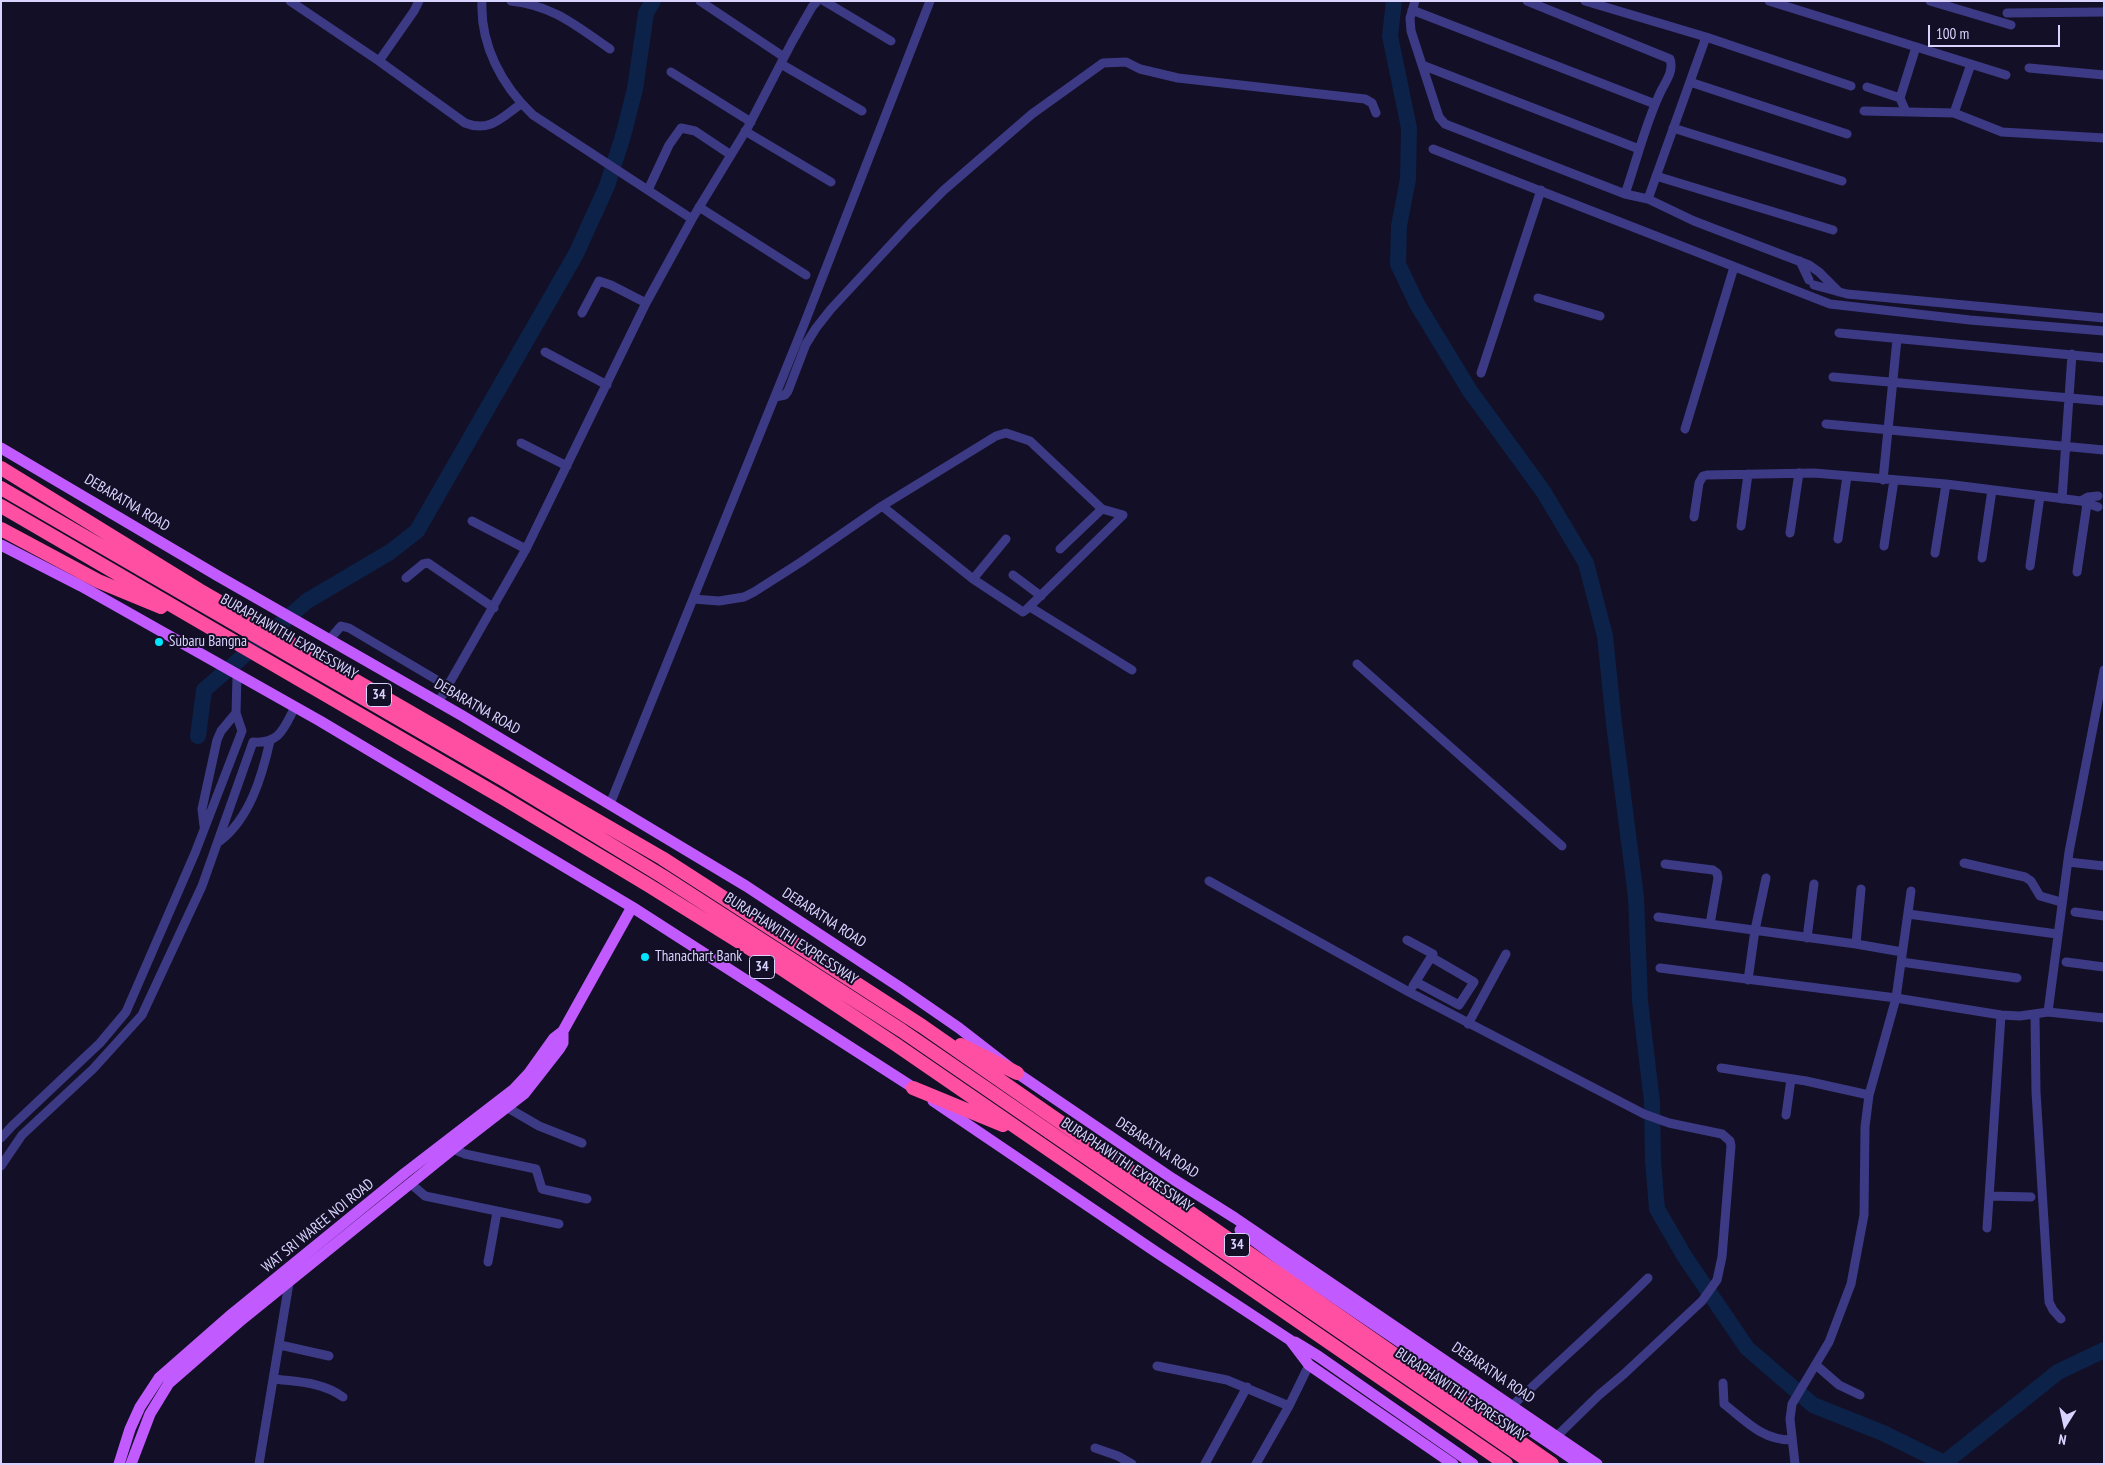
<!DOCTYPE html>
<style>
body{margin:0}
#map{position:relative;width:2105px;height:1465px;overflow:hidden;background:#130f26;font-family:"PT Sans Narrow",sans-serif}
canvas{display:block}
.frame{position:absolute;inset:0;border:2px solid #d9d4ff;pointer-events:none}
.north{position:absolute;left:2040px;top:1400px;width:50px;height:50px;-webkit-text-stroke:4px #130f26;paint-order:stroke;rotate:190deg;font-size:14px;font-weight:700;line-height:20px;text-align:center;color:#d9d4ff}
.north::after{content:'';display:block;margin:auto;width:18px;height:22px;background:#d9d4ff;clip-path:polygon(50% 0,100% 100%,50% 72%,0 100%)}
.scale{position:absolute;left:1928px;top:25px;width:132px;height:22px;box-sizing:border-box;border:2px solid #d9d4ff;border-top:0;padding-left:6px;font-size:15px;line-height:18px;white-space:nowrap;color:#d9d4ff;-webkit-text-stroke:4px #130f26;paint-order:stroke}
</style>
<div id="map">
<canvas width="2105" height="1465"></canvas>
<div class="frame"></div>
<div class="north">N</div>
<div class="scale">100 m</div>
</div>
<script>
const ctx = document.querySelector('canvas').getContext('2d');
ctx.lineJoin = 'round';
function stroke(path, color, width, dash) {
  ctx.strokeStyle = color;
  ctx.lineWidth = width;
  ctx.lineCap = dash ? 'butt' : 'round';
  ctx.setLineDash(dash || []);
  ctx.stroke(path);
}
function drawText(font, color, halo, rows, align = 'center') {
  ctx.font = font + ' "PT Sans Narrow",sans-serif';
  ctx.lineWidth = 4;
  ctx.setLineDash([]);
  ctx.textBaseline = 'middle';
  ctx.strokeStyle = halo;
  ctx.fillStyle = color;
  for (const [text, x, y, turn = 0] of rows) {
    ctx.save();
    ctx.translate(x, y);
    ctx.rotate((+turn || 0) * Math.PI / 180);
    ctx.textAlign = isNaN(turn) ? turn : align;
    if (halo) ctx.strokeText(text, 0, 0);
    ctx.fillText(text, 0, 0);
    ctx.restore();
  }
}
stroke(new Path2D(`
 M1394 1 1390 36 1409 128 1408 179 1399 226 1398 264 1417 304 1470 391 1543 491 1586 563 1605 636 1614 724 1636 897 1640 1001 1652 1102 1653 1161 1657 1209 1685 1257 1747 1348 1813 1405 1883 1433 1944 1463
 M198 736 204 690 307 601 390 552 417 531 576 254 607 186 623 136 635 89 646 13 653 1
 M1943 1464 2058 1372 2104 1350`), '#0c2248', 16);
stroke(new Path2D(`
 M290 1 379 61 465 123C490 133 502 117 521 104
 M482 1C480 45 502 86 533 115L692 219
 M511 1C554 6 575 25 610 49
 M700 1 784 57
 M824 1 891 41
 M1415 1 1410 18 1411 31 1439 117 1445 124 1625 194 1648 199 1694 221 1809 265 1819 272 1839 292
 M1527 1 1670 59C1674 71 1666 81 1661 91 1645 124 1637 160 1625 194
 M1585 1 1706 37 1851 86
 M1769 1 2006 75
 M1930 1 2011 25
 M1412 10 1655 104
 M2007 13 2104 12
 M379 61 414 11 419 1
 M781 64 862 111
 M1422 65 1639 149
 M2029 68 2104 75
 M671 72 751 122
 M1690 82 1847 134
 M1867 87 1900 98 1906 112
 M1900 98 1916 47
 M1864 111 1954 113 2002 132 2104 138
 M1954 113 1971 64
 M1673 128 1842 181
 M745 131 831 182
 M1433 149 1830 304 1970 320 2104 331
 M1656 176 1833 230
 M648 190 669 145 681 128 695 131 731 155
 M1648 199 1706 37
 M699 207 806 275
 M1800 261 1809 280
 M1814 285 1847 294 2104 318
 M1538 298 1600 316
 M582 313 599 281 611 285 646 303
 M1839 333 2104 358
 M545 352 607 385
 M1481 373 1541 190
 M1833 377 2104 401
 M775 397 785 395 788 391 806 344 816 328 831 309 910 224 944 190 1032 114 1103 63 1126 62 1140 69 1178 78 1365 99 1372 103 1376 113
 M1826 424 2104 450
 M1685 429 1734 267
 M521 443 567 466
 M1883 480 1897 339
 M2062 499 2072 354
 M882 506 973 579 1023 612 1027 609 1123 515 1102 509
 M2098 507 2081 501 2088 497 2098 496
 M1694 517 1699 483 1703 476 1707 475 1814 473 1946 484 2081 501
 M472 521 526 549
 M1741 526 1748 474
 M1790 533 1799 473
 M1838 539 1847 476
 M1884 546 1894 480
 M1935 553 1946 484
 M1982 558 1992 490
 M2030 566 2040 496
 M2077 572 2088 497
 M1013 575 1041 596
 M406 578 423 564 428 563 494 608
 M973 579 1006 539
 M693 599 719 601 744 597 754 592 801 562 882 506 996 436 1006 433 1030 441 1102 509 1060 549
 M1030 607 1132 670
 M329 640 341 626 349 628 447 686
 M1357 664 1562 846
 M438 703 526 549 646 303 692 219 748 127 792 42 812 7 817 1
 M610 804 805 322 930 1
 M204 826 202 809 217 740 221 731 236 713
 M220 841C250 818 262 776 270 741
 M2068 862 2104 866
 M1964 863 2025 877 2031 881 2040 896 2061 902
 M1665 864 1713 870 1717 873 1718 878 1710 924
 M1209 881 1409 992 1644 1114 1669 1123 1722 1134 1730 1141 1731 1146 1722 1257 1717 1280 1702 1301 1624 1374 1599 1395 1557 1436
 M2075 912 2104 916
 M1908 914 2057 934
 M1658 917 1856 944 1902 952
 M1807 938 1814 884
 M1407 940 1433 954 1413 986
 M1856 944 1861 889
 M1901 962 2017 978
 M2066 962 2104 967
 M1660 968 1896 998 2001 1015 2020 1016 2048 1012 2104 1018
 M1748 980 1755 930 1766 878
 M1416 982 1459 1005 1474 982 1431 957
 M2048 1012 2069 852 2104 670
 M2035 1015 2036 1092 2049 1302 2053 1310 2061 1319
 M1468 1024 1506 954
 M1721 1068 1806 1081 1869 1095
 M508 1108 539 1126 582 1143
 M1786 1115 1791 1079
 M1 1138 12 1126 100 1043 126 1012 195 853 242 731 236 713 237 676
 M453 1149 465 1154 536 1169 542 1189 587 1199
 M1 1166 22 1135 93 1069 142 1015 202 886 253 742C280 744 284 728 295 707
 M411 1184 425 1196 559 1224
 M1990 1196 2031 1197
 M1987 1228 2001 1015
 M488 1262 497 1212
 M280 1345 329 1356
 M1816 1365 1839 1385 1860 1395
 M1157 1366 1227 1380 1289 1406
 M274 1379C298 1382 323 1382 343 1397
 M1723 1383 1724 1404C1746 1421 1762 1440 1791 1440
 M1512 1406C1557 1363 1604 1322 1648 1278
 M1095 1448 1118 1456 1132 1464
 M259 1464 289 1283
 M1205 1464 1247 1387
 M1256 1464 1289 1406 1309 1365
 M1795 1464 1790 1419 1792 1404 1829 1342 1851 1284 1864 1215 1865 1127 1869 1095 1896 998 1911 891`), '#3d3a85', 9);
stroke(new Path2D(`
 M1 448 218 576 461 715 746 886 901 988 959 1028 1017 1073 1173 1179 1235 1218 1597 1464
 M1 545 81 586 320 721 632 907 920 1092
 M933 1101 1156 1252 1290 1340 1309 1365 1453 1464
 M1240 1230 1292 1269 1580 1464
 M1295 1342 1318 1356 1473 1464
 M119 1464 130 1429 140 1407 159 1378 232 1314 405 1173 514 1089 529 1073 554 1038 563 1031 632 907
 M131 1464 150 1414 169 1383 239 1322 453 1149 524 1094 560 1048 563 1043V1031`), '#c25bff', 11);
stroke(new Path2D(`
 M1 468 199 590 662 858 758 920 922 1026 1552 1464
 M1 488 506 781 662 876 901 1030 1533 1464
 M1 506 503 798 648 885 770 961 895 1044 1506 1464
 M1 529 98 581 161 607
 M961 1045 1017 1073
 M913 1088 1003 1125`), '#ff4fa3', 14);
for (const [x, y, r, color] of [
 [159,642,5,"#00e5ff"],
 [645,957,5,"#00e5ff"]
]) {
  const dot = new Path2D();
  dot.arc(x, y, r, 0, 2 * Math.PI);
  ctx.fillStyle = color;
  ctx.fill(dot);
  stroke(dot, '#130f26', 2);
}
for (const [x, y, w] of [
 [379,695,25],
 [762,967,25],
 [1237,1245,25]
]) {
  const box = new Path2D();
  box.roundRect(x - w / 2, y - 11.5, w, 23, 4);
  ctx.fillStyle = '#130f26';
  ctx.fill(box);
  stroke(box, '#d9d4ff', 1);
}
drawText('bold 14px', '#d9d4ff', null, [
 ["34",379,695],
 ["34",762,967],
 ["34",1237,1245]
]);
drawText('15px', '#d9d4ff', '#130f26', [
 ["DEBARATNA ROAD",127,503,31],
 ["BURAPHAWITHI EXPRESSWAY",289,637,30],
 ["DEBARATNA ROAD",477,707,30],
 ["DEBARATNA ROAD",824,918,33],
 ["BURAPHAWITHI EXPRESSWAY",791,939,33],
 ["DEBARATNA ROAD",1157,1148,34],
 ["BURAPHAWITHI EXPRESSWAY",1127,1165,34],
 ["WAT SRI WAREE NOI ROAD",318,1226,-39],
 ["DEBARATNA ROAD",1493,1373,34],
 ["BURAPHAWITHI EXPRESSWAY",1461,1395,34]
]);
drawText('15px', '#d9d4ff', '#130f26', [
 ["Subaru Bangna",169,642],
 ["Thanachart Bank",655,957]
], 'left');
</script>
